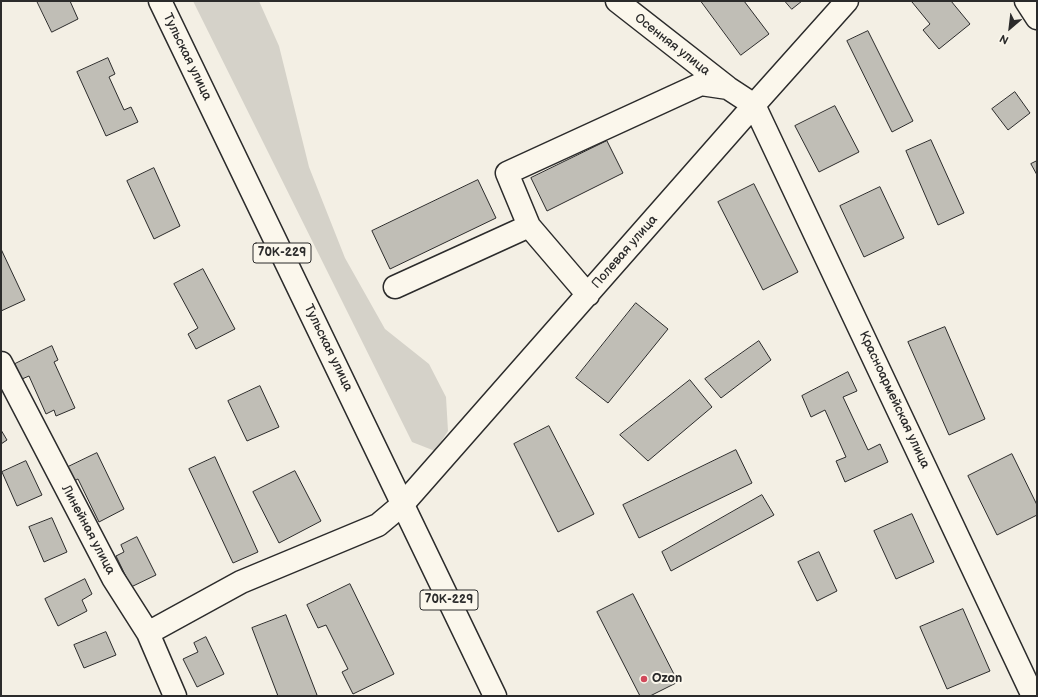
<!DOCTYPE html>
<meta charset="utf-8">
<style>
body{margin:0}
#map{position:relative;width:1038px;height:697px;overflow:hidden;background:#f3efe4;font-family:"Balsamiq Sans",sans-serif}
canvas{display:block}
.frame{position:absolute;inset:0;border:2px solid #2b2b2b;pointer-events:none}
.north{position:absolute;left:990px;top:8px;width:40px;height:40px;-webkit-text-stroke:3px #fbf7ec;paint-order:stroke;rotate:208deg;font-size:11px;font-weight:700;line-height:16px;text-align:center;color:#2b2b2b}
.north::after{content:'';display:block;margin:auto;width:14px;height:18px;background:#2b2b2b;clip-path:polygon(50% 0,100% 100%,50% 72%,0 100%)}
</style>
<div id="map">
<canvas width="1038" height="697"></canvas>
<div class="frame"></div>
<div class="north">N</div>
</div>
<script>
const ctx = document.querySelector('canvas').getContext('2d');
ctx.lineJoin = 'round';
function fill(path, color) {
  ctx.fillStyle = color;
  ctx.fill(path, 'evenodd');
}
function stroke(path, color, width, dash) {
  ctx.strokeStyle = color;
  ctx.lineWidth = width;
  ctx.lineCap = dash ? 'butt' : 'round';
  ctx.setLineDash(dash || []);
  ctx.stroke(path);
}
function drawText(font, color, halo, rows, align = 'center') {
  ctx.font = font + ' "Balsamiq Sans",sans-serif';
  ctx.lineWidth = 4;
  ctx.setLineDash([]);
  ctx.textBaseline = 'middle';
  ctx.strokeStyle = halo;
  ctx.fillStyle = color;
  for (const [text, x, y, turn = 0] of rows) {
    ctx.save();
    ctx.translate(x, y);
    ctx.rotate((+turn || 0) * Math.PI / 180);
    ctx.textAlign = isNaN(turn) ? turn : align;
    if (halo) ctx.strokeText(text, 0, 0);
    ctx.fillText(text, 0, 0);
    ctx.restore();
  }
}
fill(new Path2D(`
 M193 1H259L279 46 309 167 345 258 385 329 429 364 446 397 448 431 435 451 412 442Z`), '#d5d2c9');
const building = new Path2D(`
 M37 1H70L78 19 52 32Z
 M701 1H744L769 34 741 55Z
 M785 1H802L792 9Z
 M914 1H951L970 24 939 49 923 30 930 24 912 2Z
 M868 31 913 121 892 132 847 41Z
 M108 58 115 74 109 77 124 110 131 107 138 122 106 136 77 72Z
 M1015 92 1030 113 1008 130 992 109Z
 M835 106 859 152 819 172 795 126Z
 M931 140 964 213 938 225 906 151Z
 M607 141 623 173 547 211 531 178Z
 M1037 161V175L1031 164Z
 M154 168 180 226 154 239 127 181Z
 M478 180 496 218 390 269 372 231Z
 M754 184 798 272 763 290 718 202Z
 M880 187 904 238 864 257 840 206Z
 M1 249 25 300 1 311Z
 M203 269 235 329 196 349 188 334 198 328 174 284Z
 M636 303 668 329 608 403 576 378Z
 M945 327 985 419 949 435 908 342Z
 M759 341 771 360 721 398 705 379Z
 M52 346 58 360 54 362 75 408 56 416 54 410 46 414 29 376 22 379 15 364Z
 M848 372 857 391 843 397 868 450 880 444 888 462 845 482 836 461 846 457 825 410 811 417 802 396Z
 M690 380 712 407 648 461 620 435Z
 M260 386 279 427 247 441 228 401Z
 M549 426 594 514 558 532 514 444Z
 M1 430 7 440 1 444Z
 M736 450 752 483 639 538 623 505Z
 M97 453 124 509 99 522 78 479 72 482 66 468Z
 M1012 454 1037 505V515L997 535 968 476Z
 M215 457 258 552 233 563 189 469Z
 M26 461 42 495 17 506 2 472Z
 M295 471 321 521 279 543 253 492Z
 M762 495 774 515 671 571 662 552Z
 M912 514 934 562 896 579 874 531Z
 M52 518 67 552 44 562 29 527Z
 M137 537 156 575 131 587 116 556 124 552 121 545Z
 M819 552 837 591 817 601 798 562Z
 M85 579 92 594 82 600 87 611 58 626 45 599Z
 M350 584 394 674 353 694 342 672 348 669 326 625 318 628 307 605Z
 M633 594 678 682 650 696H640L597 612Z
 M963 609 990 671 947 689 920 627Z
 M286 615 317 695 315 696H278L252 628Z
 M106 632 116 655 84 668 74 645Z
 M206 637 224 674 197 687 183 659 198 652 194 643Z`);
fill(building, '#c0beb6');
stroke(building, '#2b2b2b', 1);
const minor = new Path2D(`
 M617 1 727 87
 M1026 1 1037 18
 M529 226 588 295
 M395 287 529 226 507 173 701 84 728 88 754 105 1033 696
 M1 363 113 578 148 633 175 696
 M148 633 241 582 378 525 403 504 754 105 847 1`);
const primary = new Path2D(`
 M160 1 495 696`);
stroke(minor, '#2b2b2b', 25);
stroke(primary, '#2b2b2b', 25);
stroke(minor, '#fbf7ec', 22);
stroke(primary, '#fbf7ec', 22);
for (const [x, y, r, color] of [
 [644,679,4,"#d1495b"]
]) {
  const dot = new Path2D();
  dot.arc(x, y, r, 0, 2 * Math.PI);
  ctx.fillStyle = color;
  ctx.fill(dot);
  stroke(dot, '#fbf7ec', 1.5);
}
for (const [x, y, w] of [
 [282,253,58],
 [449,600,58]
]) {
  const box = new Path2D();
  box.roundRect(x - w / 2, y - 10, w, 20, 3);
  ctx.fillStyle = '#fbf7ec';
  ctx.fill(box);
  stroke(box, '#2b2b2b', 1);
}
drawText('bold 12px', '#2b2b2b', null, [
 ["70К-229",282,253],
 ["70К-229",449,600]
]);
drawText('13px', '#2b2b2b', '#fbf7ec', [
 ["Осенняя улица",672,45,38],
 ["Тульская улица",187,57,64],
 ["Полевая улица",625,252,-49],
 ["Тульская улица",328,348,64],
 ["Красноармейская улица",894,400,65],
 ["Линейная улица",88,530,62]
]);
drawText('bold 13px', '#2b2b2b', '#fbf7ec', [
 ["Ozon",652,679]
], 'left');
</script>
